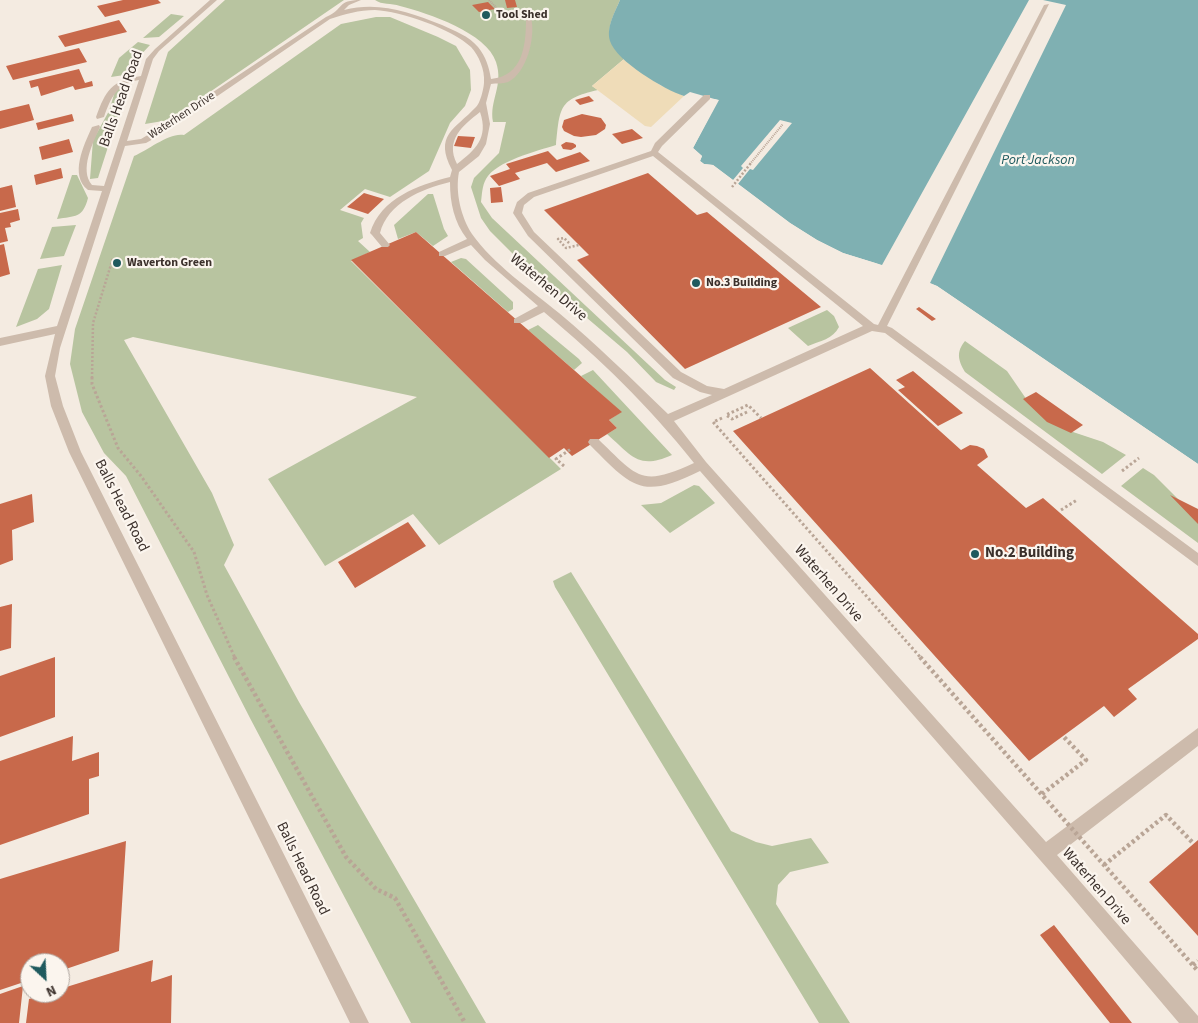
<!DOCTYPE html>
<style>
body{margin:0}
#map{position:relative;width:1198px;height:1023px;overflow:hidden;background:#f4ebe1;font-family:"Source Sans 3",sans-serif}
canvas{display:block}
.north{position:absolute;left:20px;top:953px;width:50px;height:50px;box-sizing:border-box;background:#fbf5ee;border:1px solid #aea6a0;border-radius:50%;rotate:155deg;font-size:14px;font-weight:700;line-height:20px;text-align:center;color:#3b302b}
.north::after{content:'';display:block;margin:auto;width:18px;height:22px;background:#1f5a5e;clip-path:polygon(50% 0,100% 100%,50% 72%,0 100%)}
</style>
<div id="map">
<canvas width="1198" height="1023"></canvas>
<div class="north">N</div>
</div>
<script>
const ctx = document.querySelector('canvas').getContext('2d');
ctx.lineJoin = 'round';
function fill(path, color) {
  ctx.fillStyle = color;
  ctx.fill(path, 'evenodd');
}
function stroke(path, color, width, dash) {
  ctx.strokeStyle = color;
  ctx.lineWidth = width;
  ctx.lineCap = dash ? 'butt' : 'round';
  ctx.setLineDash(dash || []);
  ctx.stroke(path);
}
function drawText(font, color, halo, rows, align = 'center') {
  ctx.font = font + ' "Source Sans 3",sans-serif';
  ctx.lineWidth = 4.5;
  ctx.setLineDash([]);
  ctx.textBaseline = 'middle';
  ctx.strokeStyle = halo;
  ctx.fillStyle = color;
  for (const [text, x, y, turn = 0] of rows) {
    ctx.save();
    ctx.translate(x, y);
    ctx.rotate((+turn || 0) * Math.PI / 180);
    ctx.textAlign = isNaN(turn) ? turn : align;
    if (halo) ctx.strokeText(text, 0, 0);
    ctx.fillText(text, 0, 0);
    ctx.restore();
  }
}
fill(new Path2D(`
 M225 0H344L169 120 145 124 168 52Z
 M375 0H620C607 30 604 33 624 59L592 86 598 90C558 99 560 108 556 145 537 151 496 161 486 179 482 186 482 195 481 202L492 218 665 380 676 387 674 390 656 382 627 352 520 261 490 231 481 218 471 187 474 178 499 153 506 122H493C489 100 504 86 496 62 487 33 428 13 400 6 391 3 382 5 375 0Z
 M171 14 184 16 159 37 143 38Z
 M376 17H390L438 37 456 46 470 70 471 90 465 106 450 123 429 171 390 197 365 189 340 210 364 218 361 223 363 238 358 241 370 252 351 261 561 469 439 545 413 514 325 566 268 479 417 397 133 337 124 340 212 493 234 545 224 565 299 702 486 1023H411L251 720 126 476 104 453 82 412 70 364 75 329 134 156C148 150 170 132 184 135L341 24Z
 M138 42 150 45 136 60 131 74 111 77 119 58Z
 M128 85 98 178 90 179 93 140 109 111 116 88Z
 M72 175H77L88 198C83 218 75 216 57 219Z
 M428 194H433L444 229 448 236 433 246 416 232 398 239 394 225Z
 M76 225 64 256 40 259 52 227Z
 M461 258 466 259 513 302V309L508 312 451 262Z
 M62 265 49 309 37 319 16 327 38 269Z
 M827 310 834 316 839 327C833 339 820 341 808 346L788 328Z
 M538 325 579 359 582 363 574 370 528 330Z
 M965 341 1007 371 1029 403 1067 430 1103 442 1126 455 1102 474 965 372C958 360 956 352 965 341Z
 M593 370 672 455C638 470 632 456 607 434L617 428 609 420 621 412 581 376Z
 M1143 468 1154 475 1198 519V543L1121 486Z
 M694 485 699 486 715 503 670 533 641 505 661 503Z
 M571 572 731 831 756 842 772 846 811 838 829 863 790 872 778 885 776 904 850 1023H819L555 587 553 581Z`), '#b8c4a0');
fill(new Path2D(`
 M624 59 660 85 684 96 651 127 645 126 592 86Z`), '#efdcb8');
fill(new Path2D(`
 M620 0H1198V464L937 286 875 263 843 253 817 240 790 223 713 165 704 164 700 161 702 156 693 148 718 100 690 92 684 96C665 90 616 61 610 41 606 27 615 12 620 0Z`), '#7fb0b2');
fill(new Path2D(`
 M1029 0H1043L1066 5 930 283 937 286 1198 464V466L936 289 874 265 842 256 789 225 712 167 703 166 698 162 699 157 691 150 715 102 712 101 714 99 719 100 693 148 702 156 700 161 704 164 713 165 733 180 743 168 741 166 780 120 792 123 753 170 750 169 738 184 790 223 817 240 843 253 882 265Z`), '#f4ebe1');
fill(new Path2D(`
 M123 0H158L161 3 105 17 97 6Z
 M505 0H515L517 7 507 8Z
 M488 2 495 9 479 12 472 5Z
 M119 20 127 32 65 47 58 36Z
 M79 48 87 62 13 80 6 66Z
 M79 69 85 83 92 81 93 86 75 90 73 86 41 96 38 86 31 88 29 81Z
 M589 96 594 101 580 105 575 100Z
 M29 104 34 120 0 129V111Z
 M72 114 74 121 38 130 36 123Z
 M582 114 601 118 606 125 605 129 596 135 581 137 574 136 564 131 562 127 564 120Z
 M632 129 643 138 622 144 612 134Z
 M458 136 475 137 471 148 454 146Z
 M69 139 73 152 42 160 39 147Z
 M566 142 573 143 576 145V147L571 150 563 149 561 145Z
 M548 151 557 160 580 152 590 161 556 172 547 163 515 173 520 179 499 186 490 176 510 169 506 164Z
 M61 168 63 178 36 185 34 175Z
 M648 173 697 215 707 212 821 307 685 369 577 260 589 255 544 210Z
 M12 185 16 207 0 211V188Z
 M501 187 503 202 491 203 490 188Z
 M364 193 384 199 368 214 347 207Z
 M18 209 20 220 10 223 11 227 5 228 8 241 0 243V213Z
 M416 232 622 412 609 420 617 428 572 456 564 448 549 458 351 260Z
 M4 244 10 274 0 277V245Z
 M919 307 936 319 932 321 916 309Z
 M870 368 961 450 970 445 977 446 984 449 988 457 977 465 1026 508 1043 498 1198 634V639L1128 689 1137 699 1114 717 1104 706 1029 761 733 431Z
 M913 371 963 413 938 426 898 390 905 387 896 380Z
 M1036 392 1083 425 1071 433 1047 422 1023 399Z
 M32 494 34 522 12 530 13 560 0 565V504Z
 M1170 495 1198 509V524Z
 M408 522 426 546 355 588 338 562Z
 M12 604 11 648 0 651V607Z
 M55 657V717L0 737V676Z
 M73 736 72 761 99 752V776L89 779V814L0 845V761Z
 M1198 840V936L1149 882Z
 M126 841 119 951 60 971V963H30V980L0 990V879Z
 M1054 925 1132 1023H1110L1040 935Z
 M153 960 151 982 172 975 171 1023H26L29 999 48 993H60V989Z
 M23 986 19 1023H0V994Z`), '#c8694b');
stroke(new Path2D(`
 M489 0 507 19
 M750 164 783 124`), '#b9a596', 2, [1, 1]);
stroke(new Path2D(`
 M732 187 751 163
 M92 378 93 323 113 258`), '#b9a596', 2.5, [2, 2]);
stroke(new Path2D(`
 M92 377V384L118 448 141 476 194 552 207 595 235 658
 M564 466 556 459 571 449
 M1122 471 1139 458
 M1061 510 1077 500`), '#b9a596', 3, [2.5, 2.5]);
stroke(new Path2D(`
 M234 657 346 857 376 889 395 898 465 1023
 M1042 794 1086 760 1063 736
 M1104 865 1166 815 1194 844
 M1193 965 1198 961`), '#b9a596', 4.5, [3, 3]);
fill(new Path2D(`
 M210 0H217L159 51 153 59 127 141 141 139 156 130 326 17C345 9 336 0 361 0L349 5 344 10C379 1 409 12 442 25 455 31 469 36 478 47 486 57 489 67 491 79 523 76 526 45 526 19L531 18C536 36 527 73 508 82 503 84 496 83 491 84L486 103 490 124 486 144 479 156 459 172C455 192 461 217 472 234 493 264 531 290 559 313 597 345 632 379 668 414L712 395 700 392 673 378 528 236 513 213 517 202 528 193 651 151 655 143 704 95H710V99L662 146 658 152 874 324 878 325 1044 5 1049 4 887 326 892 328 1198 553V566L885 333 872 331 674 421 706 462 1046 842 1198 728V746L1057 855 1198 1016V1023H1179L1068 892 700 471C641 500 633 488 590 445L588 442 590 439H598C638 477 640 488 694 463 648 405 601 360 544 312L522 323H514V319L538 306 485 260 471 245 445 256H439V252L467 239C454 222 450 203 450 182 421 189 388 203 380 233L390 245 388 247H382L372 235 370 233C381 198 418 185 450 177L452 170C434 135 454 130 476 107 480 104 484 88 484 82 485 70 479 56 471 47 452 29 401 11 375 10 359 10 345 14 330 19L162 134 146 143 125 146 60 348 55 376 63 406 81 452 369 1023H350L69 452 51 406 45 376 55 334 0 346V338L57 326 102 191 88 190C69 175 84 145 92 127L99 125 100 127C93 143 79 170 92 185L104 186 139 80C117 84 111 97 104 117L97 119 96 117C106 90 111 81 141 76L146 59 155 49ZM480 112C489 138 475 150 457 164 445 140 462 126 480 112ZM653 156 863 326 724 389 707 386 681 372 534 232 522 213 524 205 534 197Z`), '#cdbbac');
stroke(new Path2D(`
 M569 243 564 238 558 239 566 248 579 245`), '#b9a596', 2.5, [2, 2]);
stroke(new Path2D(`
 M747 412 732 419 726 415 748 405 761 418
 M722 418 713 422 921 658`), '#b9a596', 3, [2.5, 2.5]);
stroke(new Path2D(`
 M920 657 1198 971`), '#b9a596', 4.5, [3, 3]);
for (const [x, y, r, color] of [
 [486,15,5,"#1f5a5e"],
 [117,263,5,"#1f5a5e"],
 [696,283,5,"#1f5a5e"],
 [975,554,5,"#1f5a5e"]
]) {
  const dot = new Path2D();
  dot.arc(x, y, r, 0, 2 * Math.PI);
  ctx.fillStyle = color;
  ctx.fill(dot);
  stroke(dot, '#fbf5ee', 2);
}
drawText('bold 12px', '#3b302b', '#fbf5ee', [
 ["Tool Shed",496,15],
 ["Waverton Green",127,263],
 ["No.3 Building",706,283]
], 'left');
drawText('12px', '#3b302b', '#fbf5ee', [
 ["Waterhen Drive",182,116,-33]
]);
drawText('italic 14px', '#1f5a5e', '#fbf5ee', [
 ["Port Jackson",1038,161]
]);
drawText('15px', '#3b302b', '#fbf5ee', [
 ["Balls Head Road",122,99,-70],
 ["Waterhen Drive",548,288,40],
 ["Balls Head Road",121,506,63],
 ["Waterhen Drive",828,584,49],
 ["Balls Head Road",302,869,64],
 ["Waterhen Drive",1096,887,49]
]);
drawText('bold 15px', '#3b302b', '#fbf5ee', [
 ["No.2 Building",985,554]
], 'left');
</script>
